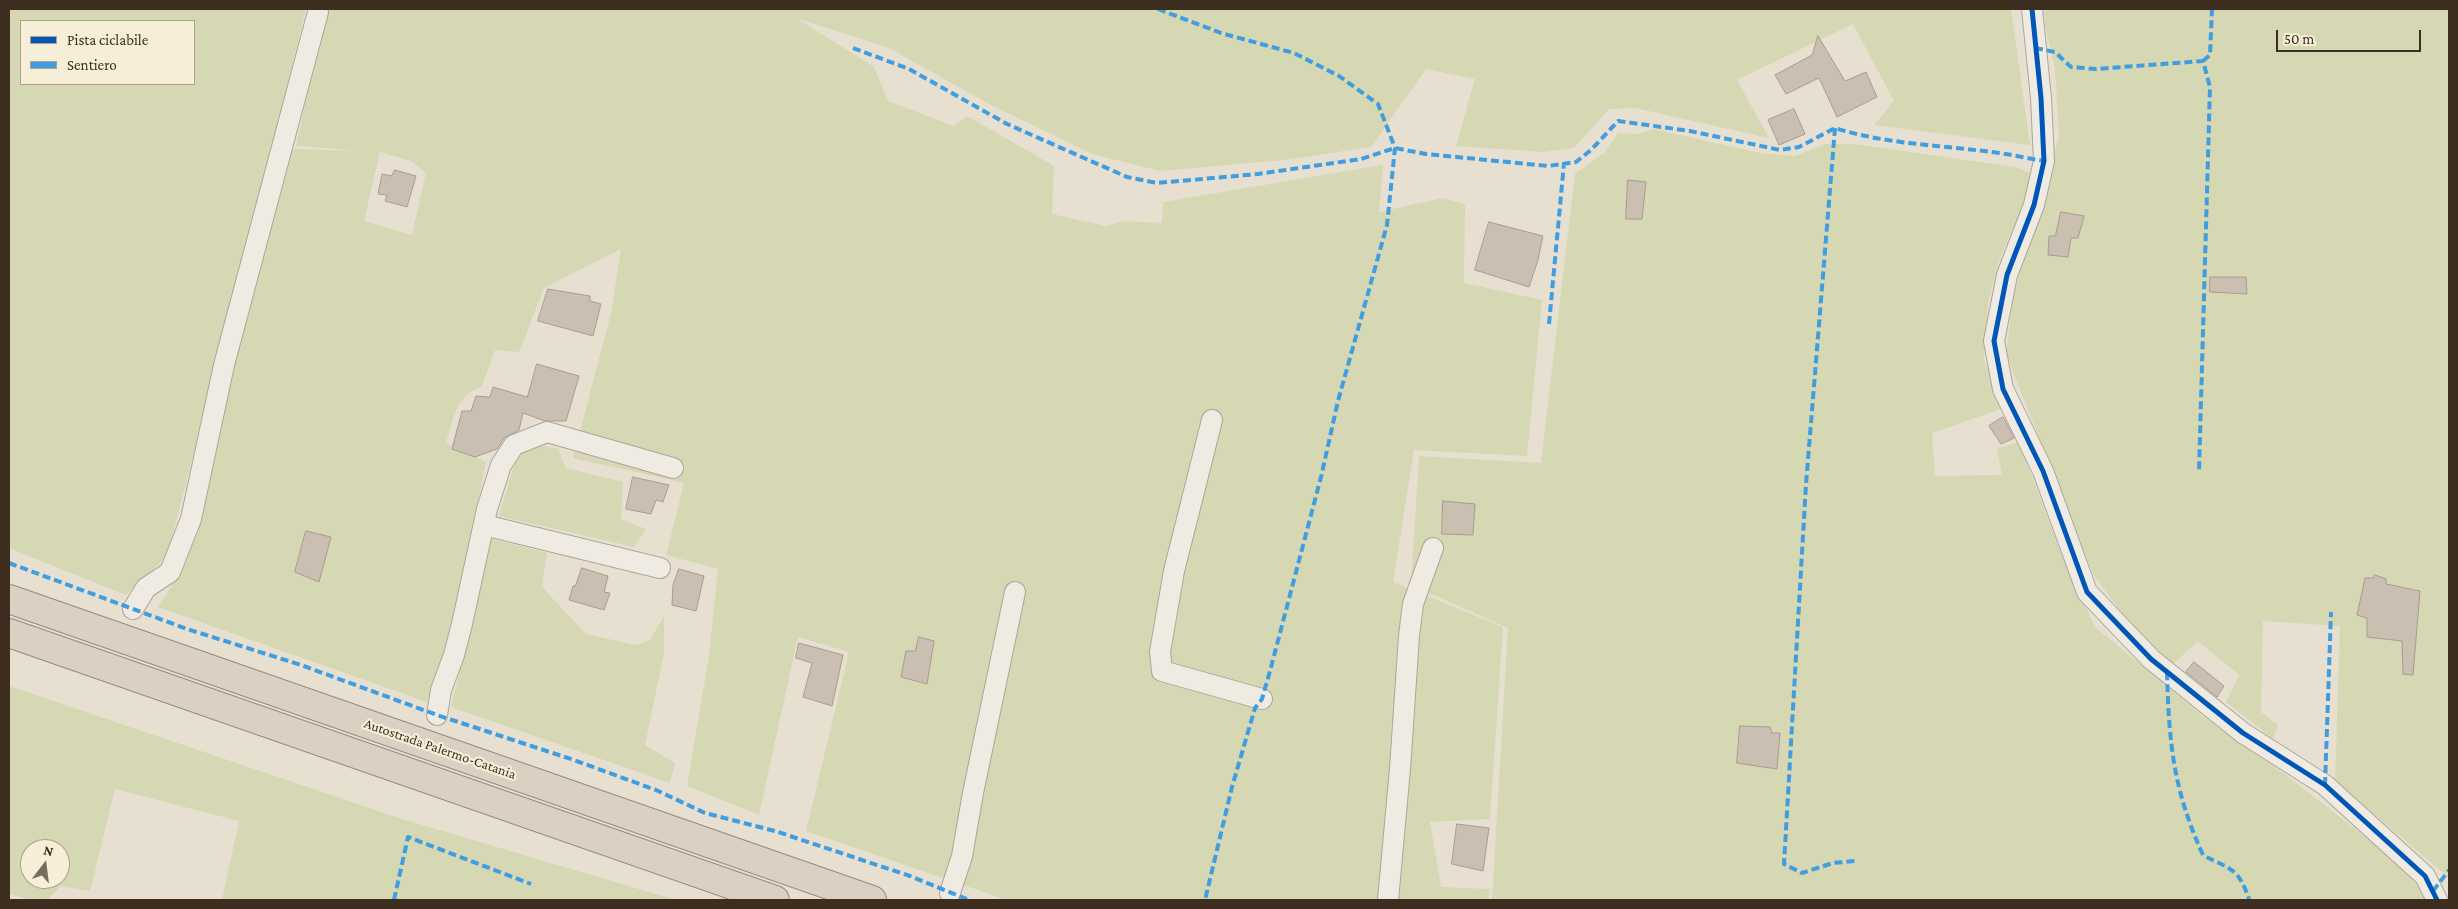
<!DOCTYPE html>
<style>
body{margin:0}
#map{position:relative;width:2458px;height:909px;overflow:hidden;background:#e7e0d1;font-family:"Crimson Pro",serif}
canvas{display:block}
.frame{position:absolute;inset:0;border:10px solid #3d2e20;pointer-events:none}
.legend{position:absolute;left:20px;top:20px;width:175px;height:65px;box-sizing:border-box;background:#f7eed8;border:1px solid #ada18e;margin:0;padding:6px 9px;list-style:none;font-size:15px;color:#3d2e20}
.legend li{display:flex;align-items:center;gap:10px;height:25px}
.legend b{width:25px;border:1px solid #ada18e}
.north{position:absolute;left:20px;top:839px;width:50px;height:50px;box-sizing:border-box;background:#f7eed8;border:1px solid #ada18e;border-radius:50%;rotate:15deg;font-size:14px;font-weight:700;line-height:20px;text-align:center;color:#3d2e20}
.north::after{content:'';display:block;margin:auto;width:18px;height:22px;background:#786c5e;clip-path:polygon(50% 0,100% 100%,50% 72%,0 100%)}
.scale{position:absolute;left:2276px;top:30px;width:145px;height:22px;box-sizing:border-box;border:2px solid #3d2e20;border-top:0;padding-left:6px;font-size:15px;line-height:18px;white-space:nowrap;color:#3d2e20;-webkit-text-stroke:4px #f7eed8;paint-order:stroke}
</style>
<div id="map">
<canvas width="2458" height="909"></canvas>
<div class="frame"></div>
<ul class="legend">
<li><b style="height:6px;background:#0057b8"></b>Pista ciclabile</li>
<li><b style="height:6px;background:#3f9de0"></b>Sentiero</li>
</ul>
<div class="north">N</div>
<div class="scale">50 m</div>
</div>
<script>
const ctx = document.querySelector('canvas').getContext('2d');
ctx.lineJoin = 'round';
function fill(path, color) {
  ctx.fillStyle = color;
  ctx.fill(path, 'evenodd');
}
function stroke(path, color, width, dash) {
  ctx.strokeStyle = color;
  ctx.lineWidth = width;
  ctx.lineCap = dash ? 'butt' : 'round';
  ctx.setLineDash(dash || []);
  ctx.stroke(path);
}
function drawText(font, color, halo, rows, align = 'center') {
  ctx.font = font + ' "Crimson Pro",serif';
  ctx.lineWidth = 4.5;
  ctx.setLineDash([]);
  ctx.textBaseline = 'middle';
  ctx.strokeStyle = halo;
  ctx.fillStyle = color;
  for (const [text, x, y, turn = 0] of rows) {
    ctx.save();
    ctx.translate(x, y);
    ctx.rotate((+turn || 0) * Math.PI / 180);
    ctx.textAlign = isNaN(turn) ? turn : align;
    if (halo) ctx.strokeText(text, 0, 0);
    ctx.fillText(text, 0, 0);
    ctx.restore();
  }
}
fill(new Path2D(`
 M9 9H306L267 170 167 556 126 595 9 548ZM21 21H194V84H21Z
 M326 9H2011L2030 145 1874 125 1894 101 1853 24 1737 80 1769 138 1635 108 1609 109 1574 148 1544 152 1456 146 1475 79 1426 69 1371 147 1284 160 1160 171 1092 154 987 103 889 48 796 18 874 67 888 101 954 126 967 116 1054 166 1052 214 1106 226 1125 221 1162 223 1163 202 1383 165 1379 212 1443 198 1465 204 1464 283 1542 300 1527 456 1414 450 1393 582 1503 627 1490 819 1430 822 1441 887 1490 889 1488 900H1007L806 831 849 652 798 637 759 815 687 786 709 656 718 569 666 555 684 483 573 458 611 313 621 249 544 288 519 352 495 350 482 386C455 397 454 416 446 443L486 462 448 647 427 702 158 607 187 561 236 360 293 149 362 151 296 146ZM380 152 411 161 426 173 412 235 364 221Z
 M2044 9H2449V878L2335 781 2340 626 2263 621 2261 712 2278 725 2273 739 2226 702 2239 675 2198 641 2173 664 2131 626 2093 574 2006 354 2013 297 2059 137 2055 69 2045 24Z
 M1653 129 1760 153 1795 156 1825 144H1854L2015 167 2030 173 2026 198 1998 263 1988 303 1984 359 2001 409 1932 433 1935 476 2002 475 1997 449 2019 442 2063 559 2095 627 2203 716 2286 775 2399 863 2424 894 2426 900H1492L1508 628 1411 585 1419 456 1541 463 1575 174 1604 153 1618 133 1637 134Z
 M533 444 558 449 566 468 623 482 621 519 646 529 634 547 499 516 516 458Z
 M491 539 547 553 542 587 586 634 636 645 650 640 664 616V653L645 745 675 763 670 783 451 707Z
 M9 686 402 819 676 900H222L239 821 115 789 90 891 61 886 47 900H32L9 894ZM30 849H60V879H30Z`), '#d6d7b3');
const building = new Path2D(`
 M1818 36 1845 81 1866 72 1877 97 1837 117 1819 78 1786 94 1775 75 1812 55Z
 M1794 109 1805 134 1779 145 1768 120Z
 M395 170 416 176 407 207 385 201 387 195 378 194 382 174 391 176Z
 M1628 180 1646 182 1642 219H1626Z
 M2061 212 2084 216 2078 238H2071L2068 257 2048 255 2049 236H2055Z
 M1489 222 1543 236 1538 260 1529 287 1475 270Z
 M2210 277H2246L2247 294 2210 292Z
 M548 289 590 296V301L601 304 593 336 538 321Z
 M537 364 579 376 566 421H545L523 413 519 430 504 438 497 449 475 457 452 449 462 411H471L476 396 490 397 493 387 527 397Z
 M2003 417 2014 438 2001 444 1989 426Z
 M633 477 669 485 663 502 656 500 651 514 626 509Z
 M1443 501 1475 504 1473 535 1442 534Z
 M306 531 331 537 319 582 295 572Z
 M582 568 608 576 604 592 610 593 604 610 569 600 573 586H575Z
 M679 569 704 576 696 611 672 605 673 585Z
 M2375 575 2386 579V584L2420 591 2413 675 2403 674 2402 641 2367 637V618L2357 615 2365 578H2373Z
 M919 637 934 641 927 684 901 677 906 651H915Z
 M799 643 843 655 832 706 803 697 812 663 796 658Z
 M2194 662 2224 686 2217 697 2186 672Z
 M1740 726 1770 727 1772 733H1780L1777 769 1737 763Z
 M1457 824 1489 828 1483 871 1452 864Z`);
fill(building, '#cbbfb2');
stroke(building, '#a89c90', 1);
const minor = new Path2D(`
 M2032 9 2041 98 2044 161 2034 205 2007 275 1994 341 2003 389 2043 471 2087 592 2151 659 2243 733 2325 785 2425 876 2437 900
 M1212 420 1174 571 1160 652 1162 671 1262 699
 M484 525 660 568
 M133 609 146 588 170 572 191 519 224 365 318 12
 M437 715 441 690 454 655 462 624 487 509 501 465 514 445 547 432 673 468
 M950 893 962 856 973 793 1015 592
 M1388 900 1400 769 1409 636 1413 604 1433 548`);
const highway = new Path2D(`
 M9 599 872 900
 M9 633 775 900`);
stroke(minor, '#ada599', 22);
stroke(highway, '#928b80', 30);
stroke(minor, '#efebe3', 20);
stroke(highway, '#dad1c2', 28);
stroke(new Path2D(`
 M1158 9 1221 33 1294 53 1339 76 1378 104 1395 148 1387 225 1338 401 1321 477 1270 671 1262 699 1255 708 1232 787 1205 900
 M853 48 909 69 1007 124 1127 177 1157 183 1258 174 1361 159 1395 148 1426 154 1548 166 1576 162 1591 150 1618 121 1690 131 1780 150 1799 147 1835 128C1885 144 1939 145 1991 152 2009 154 2027 158 2044 161
 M2035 48 2055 52 2071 67 2096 69 2203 61 2210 87 2199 471
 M2203 61 2210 55 2212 9
 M1835 128 1806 484 1784 864 1802 873 1833 863 1855 861
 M1549 324 1564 163
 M9 563 187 629 301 665 437 715 574 760 656 790 705 813 775 831 910 876 969 900
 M2167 672C2169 743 2173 789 2203 855 2231 870 2238 867 2249 899
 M2325 785 2331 612
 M2433 891 2449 870
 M394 900 408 837 531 884`), '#3f9de0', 4, [8, 4]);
stroke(new Path2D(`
 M2032 9 2041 98 2044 161 2034 205 2007 275 1994 341 2003 389 2043 471 2087 592 2151 659 2243 733 2325 785 2425 876 2437 900`), '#0057b8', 5);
drawText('14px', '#3d2e20', '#f7eed8', [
 ["Autostrada Palermo-Catania",440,749,19]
]);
</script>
